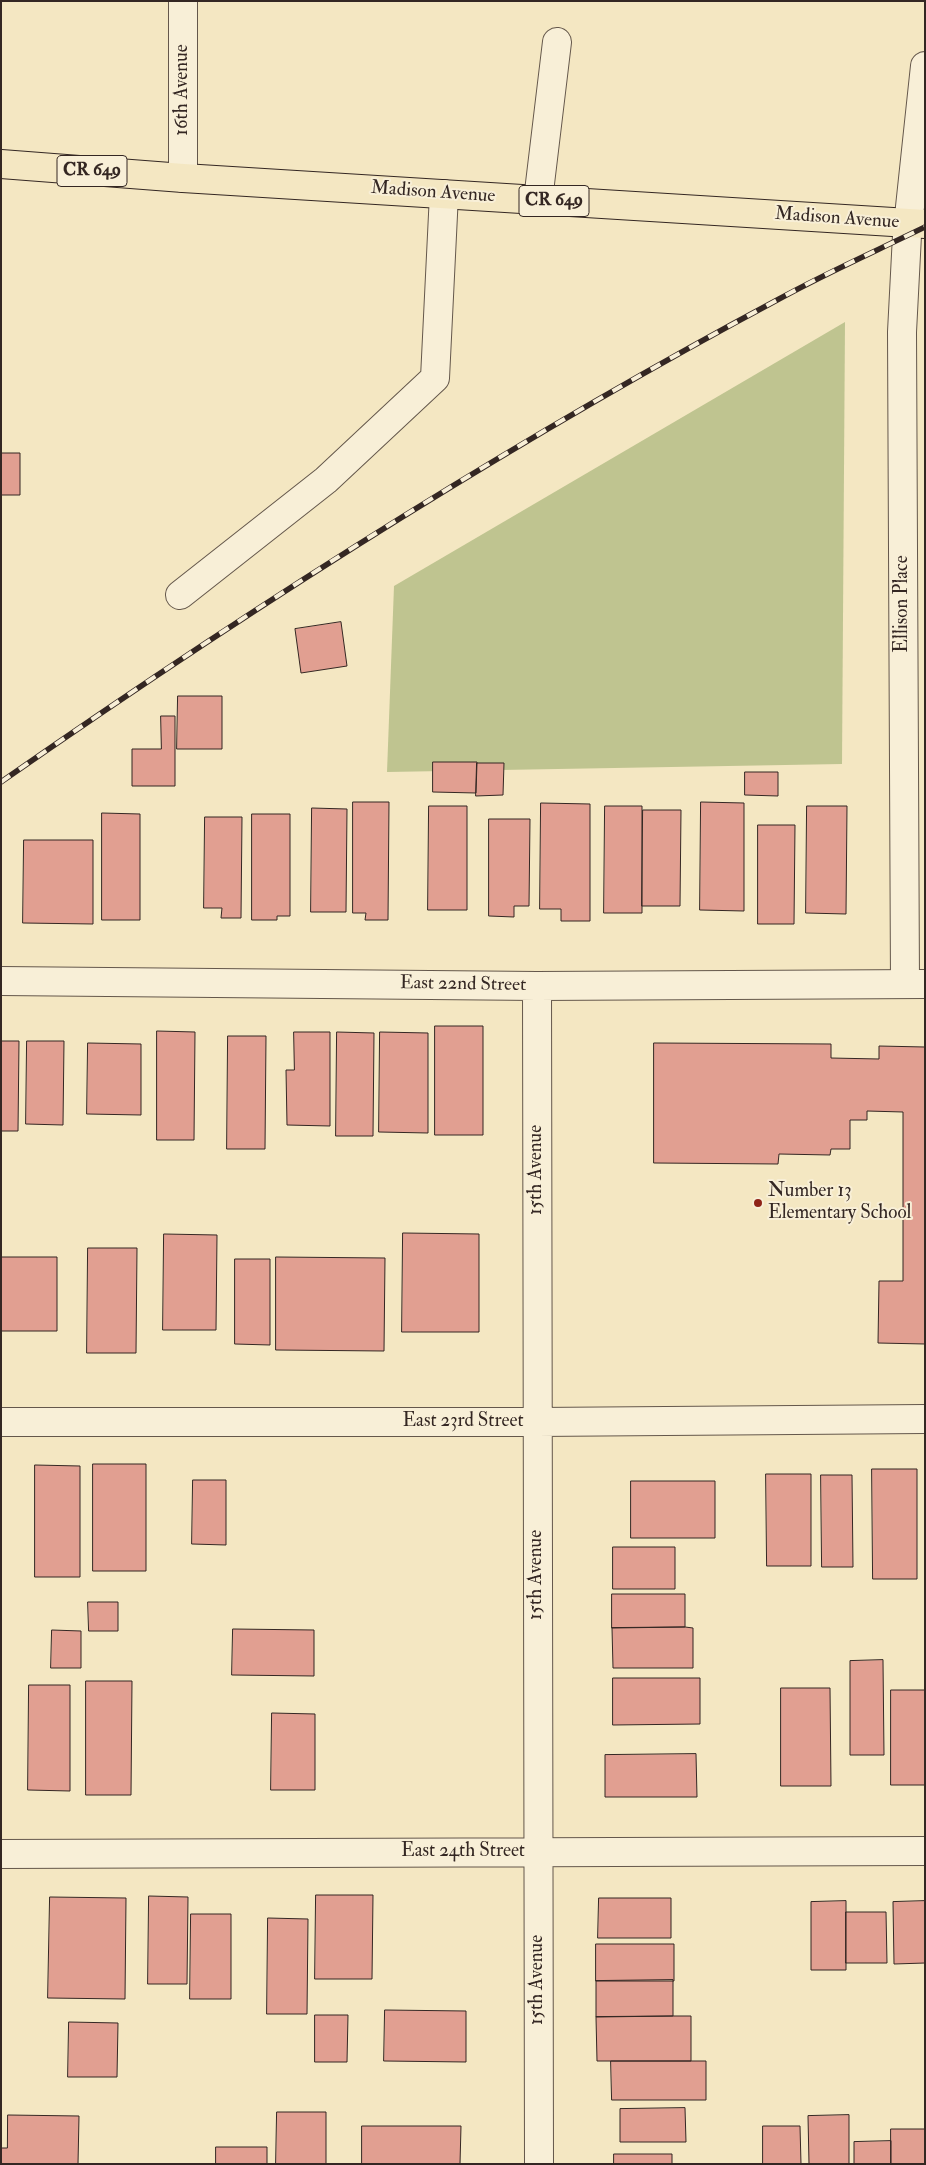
<!DOCTYPE html>
<style>
body{margin:0}
#map{position:relative;width:926px;height:2165px;overflow:hidden;background:#f4e7c2;font-family:"IM FELL Double Pica",serif}
canvas{display:block}
.frame{position:absolute;inset:0;border:2px solid #342723;pointer-events:none}
</style>
<div id="map">
<canvas width="926" height="2165"></canvas>
<div class="frame"></div>
</div>
<script>
const ctx = document.querySelector('canvas').getContext('2d');
ctx.lineJoin = 'round';
function fill(path, color) {
  ctx.fillStyle = color;
  ctx.fill(path, 'evenodd');
}
function stroke(path, color, width, dash) {
  ctx.strokeStyle = color;
  ctx.lineWidth = width;
  ctx.lineCap = dash ? 'butt' : 'round';
  ctx.setLineDash(dash || []);
  ctx.stroke(path);
}
function drawText(font, color, halo, rows, align = 'center') {
  ctx.font = font + ' "IM FELL Double Pica",serif';
  ctx.lineWidth = 4;
  ctx.setLineDash([]);
  ctx.textBaseline = 'middle';
  ctx.strokeStyle = halo;
  ctx.fillStyle = color;
  for (const [text, x, y, turn = 0] of rows) {
    ctx.save();
    ctx.translate(x, y);
    ctx.rotate((+turn || 0) * Math.PI / 180);
    ctx.textAlign = isNaN(turn) ? turn : align;
    if (halo) ctx.strokeText(text, 0, 0);
    ctx.fillText(text, 0, 0);
    ctx.restore();
  }
}
fill(new Path2D(`
 M845 322 842 764 387 772 394 586Z`), '#bfc490');
const building = new Path2D(`
 M1 453H20V495H1Z
 M341 622 347 666 301 673 295 629Z
 M178 696H222V749H177Z
 M161 716H175V786H132V749H161Z
 M433 762H477L476 793 433 792Z
 M477 763H504L503 795 476 796Z
 M745 772H778V796L745 795Z
 M353 802H389L388 920H365L366 913H353Z
 M701 802 744 803V911L700 910Z
 M541 803 590 804V921H561V909H540Z
 M429 806H467V910H428Z
 M605 806H642V913H604Z
 M807 806H847L846 914 806 913Z
 M312 808 347 809 346 912H311Z
 M643 810H681L680 906H642Z
 M102 813 140 814V920H102Z
 M252 814H290V916H277V920H252Z
 M205 817H242L241 918H221L222 908H204Z
 M489 819H530L529 906H514V917L489 916Z
 M758 825H795L794 924H758Z
 M24 840H93V924L23 923Z
 M435 1026H483V1135H435Z
 M157 1031 195 1032 194 1140H157Z
 M294 1032H330V1126L287 1125 286 1070H294Z
 M337 1032 374 1033 373 1136H336Z
 M380 1032 428 1033V1133L379 1132Z
 M228 1036H266L265 1149H227Z
 M1 1041H19L18 1131H1Z
 M27 1041H64L63 1125 26 1124Z
 M88 1043 141 1044V1115L87 1114Z
 M654 1043 831 1044V1058L879 1059V1046L925 1047V1344L878 1343 879 1281H903V1112L867 1111V1120H850V1149H831L830 1155 779 1154 778 1164 654 1163Z
 M403 1233 479 1234V1332H402Z
 M164 1234 217 1235 216 1330H163Z
 M88 1248H137L136 1353H87Z
 M1 1257H57V1331H1Z
 M276 1257 385 1258 384 1351 276 1350Z
 M235 1259H270V1345L235 1344Z
 M93 1464H146V1571H93Z
 M35 1465 80 1466V1577H35Z
 M872 1469H917V1579H873Z
 M766 1474H811V1566H767Z
 M821 1475H852L853 1567H822Z
 M193 1480H226V1545L192 1544Z
 M631 1481H715V1538H631Z
 M613 1547H675V1589H613Z
 M612 1594H685V1627L612 1628Z
 M88 1602H118V1631H89Z
 M685 1627 693 1628V1668H613L612 1628Z
 M233 1629 314 1630V1676L232 1675Z
 M52 1630 81 1631V1668H51Z
 M883 1660 884 1755H850V1661Z
 M613 1678H700V1724L613 1725Z
 M86 1681H132L131 1795H86Z
 M29 1685H70V1791L28 1790Z
 M781 1688H830L831 1786H781Z
 M891 1690H925V1785H891Z
 M272 1713 315 1714V1790H271Z
 M696 1754 697 1797H605V1755Z
 M316 1895H373L372 1979H315Z
 M149 1896 188 1897 187 1984H148Z
 M50 1897 126 1898 125 1999 48 1998Z
 M599 1898H671V1938H598Z
 M846 1901V1970H811V1902Z
 M925 1901V1963L894 1964 893 1902Z
 M846 1912H886L887 1963H846Z
 M191 1914H231V1999H190Z
 M268 1918 308 1919 307 2014H267Z
 M596 1944H674V1981H596Z
 M673 1980V2016L596 2017V1981Z
 M385 2010 466 2011V2062L384 2061Z
 M315 2015H348L347 2062H315Z
 M673 2016H691V2061H597L596 2017Z
 M69 2022 118 2023 117 2077H68Z
 M611 2061H706V2100H612Z
 M685 2108 686 2142H620V2109Z
 M277 2112H326V2164H276Z
 M8 2115 79 2116 78 2164H1V2148H7Z
 M849 2115V2164H809L808 2116Z
 M362 2126H461L460 2164H362Z
 M763 2126H800L801 2164H763Z
 M891 2129H925V2164H891Z
 M891 2141V2164H854V2142Z
 M216 2147H267V2164H216Z
 M614 2154H672V2164H614Z`);
fill(building, '#e19f91');
stroke(building, '#342723', 1);
const minor = new Path2D(`
 M183 1V178
 M538 200 557 42
 M180 595 326 480 435 378 444 194
 M1 981 537 986 925 984
 M905 984 902 332 907 235 925 66
 M537 986 539 2164
 M1 1422H537L925 1419
 M1 1854 925 1851`);
const major = new Path2D(`
 M1 164 183 178 925 224`);
stroke(minor, '#64574b', 30);
stroke(major, '#342723', 30);
stroke(minor, '#f8efd7', 28);
stroke(major, '#f4e7c2', 28);
const rail = new Path2D(`
 M1 782C252 607 509 443 779 299 826 273 876 251 925 227`);
stroke(rail, '#342723', 5.5);
stroke(rail, '#f8efd7', 4, [11]);
for (const [x, y, r, color] of [
 [758,1203,5,"#8f2418"]
]) {
  const dot = new Path2D();
  dot.arc(x, y, r, 0, 2 * Math.PI);
  ctx.fillStyle = color;
  ctx.fill(dot);
  stroke(dot, '#f8efd7', 2);
}
for (const [x, y, w] of [
 [92,171,70],
 [554,201,70]
]) {
  const box = new Path2D();
  box.roundRect(x - w / 2, y - 15.5, w, 31, 4);
  ctx.fillStyle = '#f8efd7';
  ctx.fill(box);
  stroke(box, '#342723', 1);
}
drawText('bold 18px', '#342723', null, [
 ["CR 649",92,171],
 ["CR 649",554,201]
]);
drawText('19px', '#342723', '#f8efd7', [
 ["16th Avenue",183,90,-90],
 ["Madison Avenue",433,193,4],
 ["Madison Avenue",837,219,4],
 ["Ellison Place",903,604,-90],
 ["East 22nd Street",463,985,1],
 ["15th Avenue",537,1170,-90],
 ["East 23rd Street",463,1422],
 ["15th Avenue",537,1575,-90],
 ["East 24th Street",463,1852],
 ["15th Avenue",538,1980,-90]
]);
drawText('19px', '#342723', '#f8efd7', [
 ["Number 13",768,1192],
 ["Elementary School",768,1214]
], 'left');
</script>
